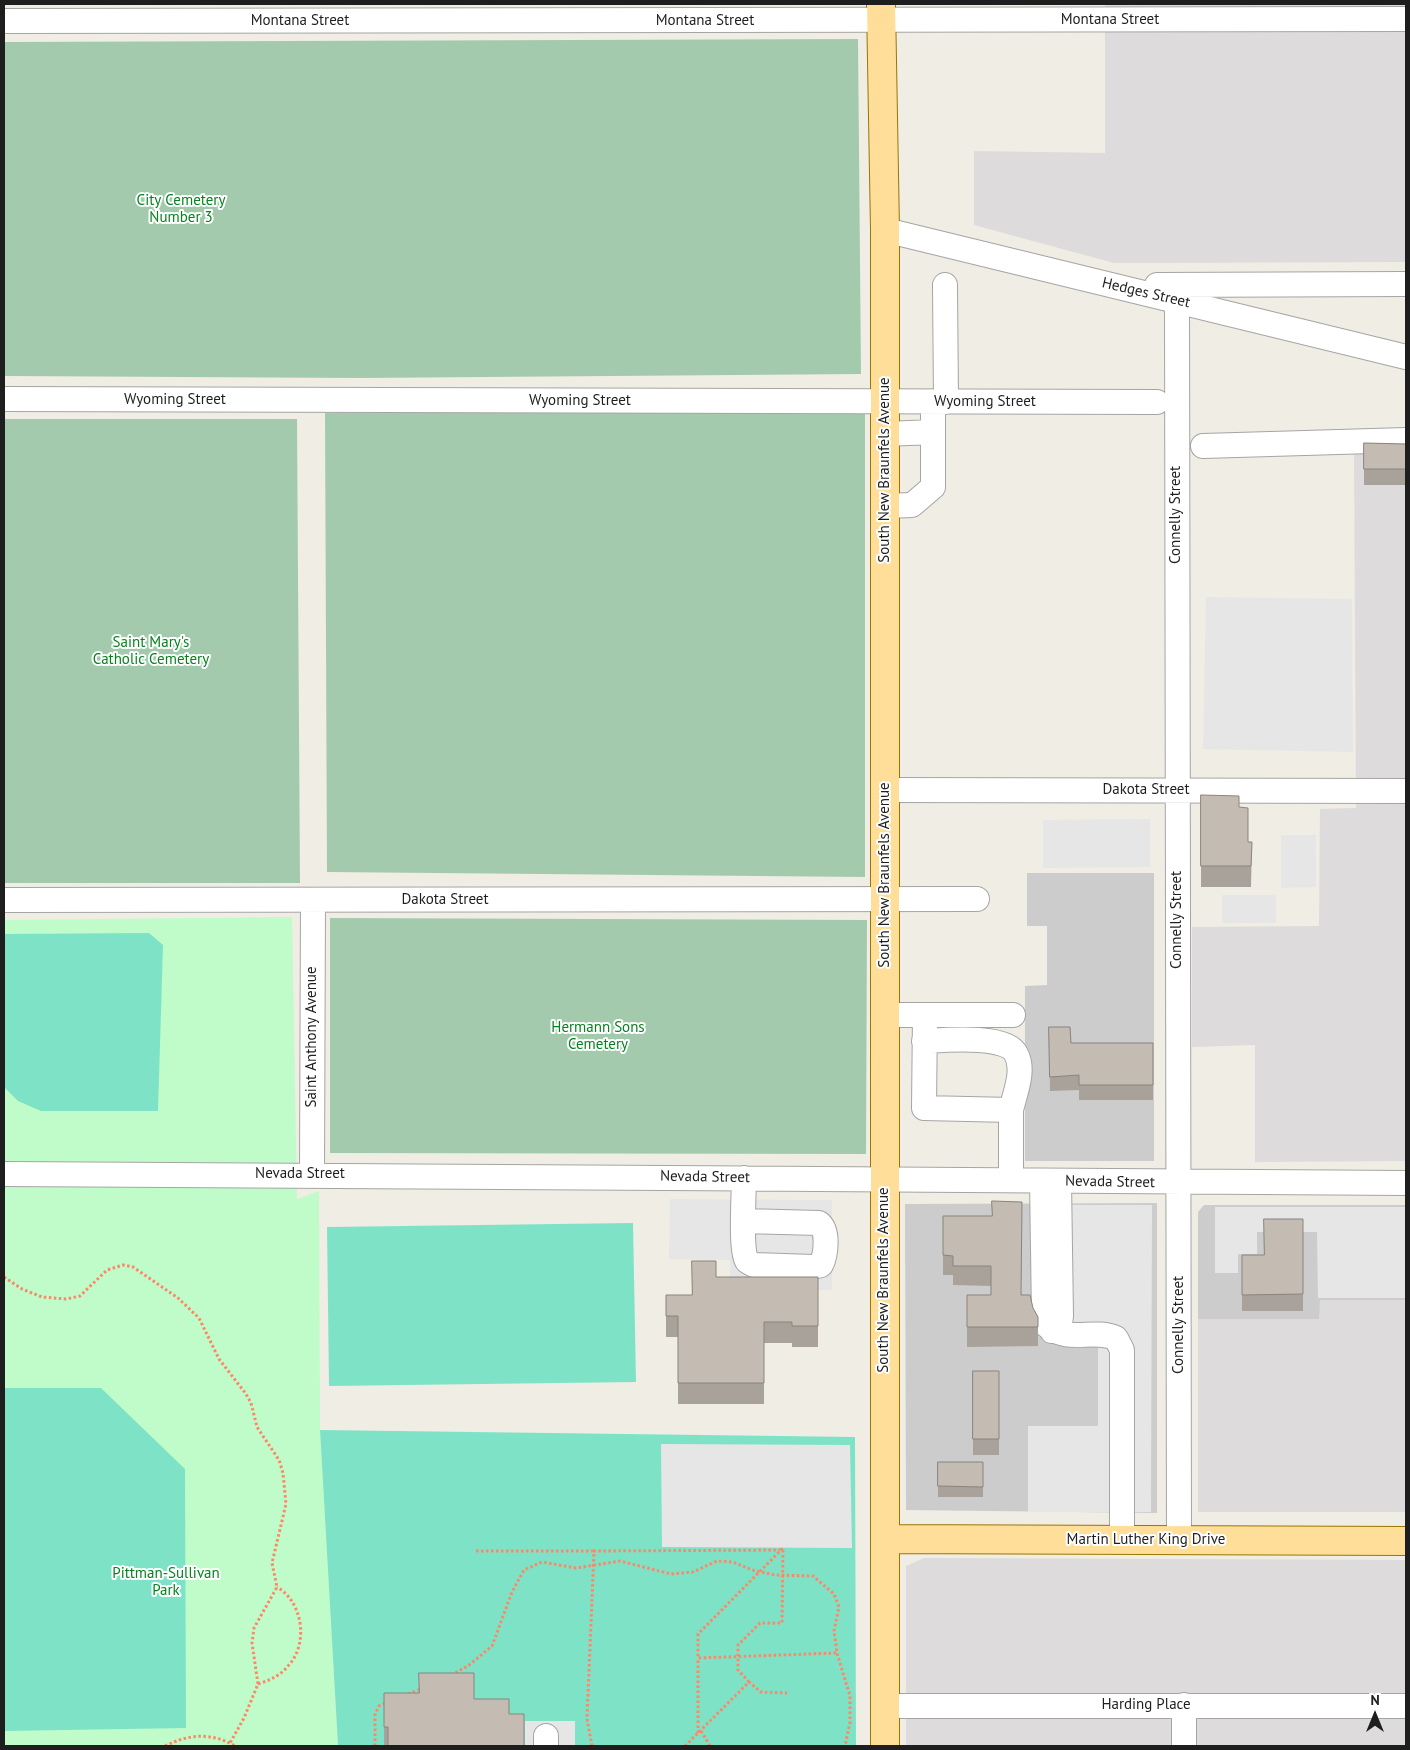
<!DOCTYPE html>
<style>
body{margin:0}
#map{position:relative;width:1410px;height:1750px;overflow:hidden;background:#f0ede4;font-family:"PT Sans",sans-serif}
canvas{display:block}
.frame{position:absolute;inset:0;border:5px solid #1e1e1e;pointer-events:none}
.north{position:absolute;left:1350px;top:1690px;width:50px;height:50px;-webkit-text-stroke:4px #fff;paint-order:stroke;rotate:0deg;font-size:14px;font-weight:700;line-height:20px;text-align:center;color:#1e1e1e}
.north::after{content:'';display:block;margin:auto;width:18px;height:22px;background:#1e1e1e;clip-path:polygon(50% 0,100% 100%,50% 72%,0 100%)}
</style>
<div id="map">
<canvas width="1410" height="1750"></canvas>
<div class="frame"></div>
<div class="north">N</div>
</div>
<script>
const ctx = document.querySelector('canvas').getContext('2d');
ctx.lineJoin = 'round';
function fill(path, color) {
  ctx.fillStyle = color;
  ctx.fill(path, 'evenodd');
}
function stroke(path, color, width, dash) {
  ctx.strokeStyle = color;
  ctx.lineWidth = width;
  ctx.lineCap = dash ? 'butt' : 'round';
  ctx.setLineDash(dash || []);
  ctx.stroke(path);
}
function drawText(font, color, halo, rows, align = 'center') {
  ctx.font = font + ' "PT Sans",sans-serif';
  ctx.lineWidth = 4;
  ctx.setLineDash([]);
  ctx.textBaseline = 'middle';
  ctx.strokeStyle = halo;
  ctx.fillStyle = color;
  for (const [text, x, y, turn = 0] of rows) {
    ctx.save();
    ctx.translate(x, y);
    ctx.rotate((+turn || 0) * Math.PI / 180);
    ctx.textAlign = isNaN(turn) ? turn : align;
    if (halo) ctx.strokeText(text, 0, 0);
    ctx.fillText(text, 0, 0);
    ctx.restore();
  }
}
fill(new Path2D(`
 M1105 4H1406V262L1114 263 974 225V151L1105 153Z
 M1406 450V1161L1255 1162V1045L1192 1047V927L1319 926 1320 809 1356 808 1354 452Z
 M1319 1300H1406V1512H1198V1319H1319Z
 M924 1558 1406 1560V1746H906V1566Z`), '#dddbdb');
fill(new Path2D(`
 M1027 873H1154V1161H1025V986L1047 985V926H1027Z
 M1157 1203V1513L906 1510 905 1204Z
 M1204 1205H1406V1300H1320L1319 1319H1198V1212Z`), '#ccc');
fill(new Path2D(`
 M858 39 861 374 361 378 4 376V42Z
 M325 413H865V877L327 872Z
 M4 419H297L300 883H4Z
 M330 918 867 920 866 1154 330 1153Z`), '#a4caae');
fill(new Path2D(`
 M292 917 297 1199 319 1191 320 1430 338 1746H4V920Z`), '#bffcca');
fill(new Path2D(`
 M149 933 163 945 158 1111H41L18 1101 4 1087V934Z
 M633 1223 636 1382 329 1386 327 1227Z
 M4 1388H101L185 1469 186 1728 4 1731Z
 M320 1430 855 1437 856 1746H338Z`), '#7ee3c6');
fill(new Path2D(`
 M1206 597 1352 599 1353 752 1203 749Z
 M1150 819V867L1043 868V820Z
 M1281 835H1316V887L1281 888Z
 M1222 895H1276V923H1222Z
 M670 1199 832 1200V1290H730V1260L669 1259Z
 M1067 1205H1152L1151 1512H1028V1426H1098V1346L1067 1345Z
 M1215 1207H1406V1298H1318L1317 1232H1257V1254H1238V1273H1215Z
 M661 1444 850 1445 852 1548 662 1547Z
 M525 1721H575V1746H525Z`), '#e6e6e6');
const minor = new Path2D(`
 M4 21 1406 19
 M885 230 1406 357
 M945 285 946 402
 M1157 285 1406 284
 M1177 299 1179 1540
 M4 399 1157 402
 M885 434 933 432
 M1203 446 1406 440
 M885 506 912 505 933 487V402
 M885 790 1406 791
 M4 900 977 899
 M884 1015H1013
 M925 1015 924 1108 1011 1110V1180
 M924 1041C943 1040 1007 1034 1016 1054 1025 1070 1015 1093 1011 1110
 M4 1174C471 1173 939 1183 1406 1183
 M312 1174 313 900
 M1042 1181 1044 1316 1046 1325C1068 1344 1092 1328 1116 1338L1122 1350V1540
 M744 1221 819 1223C829 1231 826 1255 821 1265L813 1267 754 1265C752 1264 749 1263 747 1261 740 1253 744 1192 744 1178
 M1052 1331 1060 1324 1061 1316 1059 1181
 M885 1706H1406
 M546 1736V1746
 M1184 1746V1705`);
const major = new Path2D(`
 M881 4 885 230V1746
 M885 1539 1406 1541`);
stroke(minor, '#a5a5a5', 26);
stroke(major, '#997600', 30);
stroke(new Path2D(`
 M4 1277 22 1289 42 1297 66 1299 80 1296 107 1270 123 1265 133 1267 178 1298 199 1318 219 1359 246 1394 251 1403 257 1427 279 1460 283 1473 286 1504 272 1563 277 1587 254 1628 252 1643 258 1684 244 1718 230 1743
 M476 1551H594
 M451 1675 468 1666 492 1646 512 1592 524 1570 542 1562 576 1568 620 1561 671 1574 693 1572 717 1561 733 1562 752 1570 775 1575 813 1576 834 1594 839 1607 834 1631 837 1653 850 1696V1722L845 1746
 M749 1682 738 1670V1645L760 1623H782L783 1548 698 1634V1658L837 1653
 M258 1684C270 1680 280 1676 288 1666 309 1644 303 1602 277 1587
 M408 1694 421 1689
 M701 1731 710 1746
 M698 1733V1658
 M165 1746C189 1734 211 1732 235 1746
 M375 1746V1714L379 1706 386 1703
 M592 1746 587 1719 594 1551 780 1550
 M685 1746 749 1682 761 1692 787 1693`), '#ff8666', 3, [2.5, 2.5]);
stroke(minor, '#fff', 24);
stroke(major, '#ffde9a', 28);
fill(new Path2D(`
 M1364 443 1406 444V485H1364Z
 M1201 795 1239 807 1248 842H1252L1251 887H1201Z
 M1049 1027 1071 1043H1153V1100H1079V1090L1050 1091Z
 M943 1216 1021 1295 1033 1308 1038 1317V1346L967 1347V1295H991V1286L953 1285V1275H943Z
 M1303 1219V1311H1242V1255H1264Z
 M716 1277H818V1347H792V1343H764V1404H678V1337H666V1295H692Z
 M973 1371H999V1455H973Z
 M938 1462H983V1497H938Z
 M384 1693 474 1699 509 1714 524 1746H384Z`), '#a9a29a');
const building = new Path2D(`
 M1364 443 1406 444V469H1364Z
 M1201 795 1239 796V807L1248 808V842H1252L1251 866H1201Z
 M1049 1027H1070L1071 1043H1153V1085H1079V1075L1050 1077Z
 M992 1201 1022 1202 1021 1295H1030L1033 1308 1038 1317V1327H967V1295H991V1266H953V1256L943 1255V1216H992Z
 M1264 1219H1303V1294L1242 1295V1255H1264Z
 M692 1261H716V1277H818V1326H792V1322H764V1383H678V1316H666V1295H692Z
 M973 1371H999V1439H973Z
 M938 1462H983V1487L938 1486Z
 M419 1673H474V1699H509V1714H524V1746H388V1727H384V1693H419Z`);
fill(building, '#c4bcb3');
stroke(building, '#89847d', 1);
drawText('15px', '#1e1e1e', '#fff', [
 ["Montana Street",1110,20],
 ["Montana Street",300,21],
 ["Montana Street",705,21],
 ["Hedges Street",1146,293,13],
 ["Wyoming Street",175,400],
 ["Wyoming Street",580,401],
 ["Wyoming Street",985,402],
 ["South New Braunfels Avenue",885,470,-90],
 ["Connelly Street",1176,515,-90],
 ["Dakota Street",1146,790],
 ["South New Braunfels Avenue",885,875,-90],
 ["Dakota Street",445,900],
 ["Connelly Street",1177,920,-90],
 ["Saint Anthony Avenue",312,1037,-90],
 ["Nevada Street",300,1174],
 ["Nevada Street",705,1177,1],
 ["Nevada Street",1110,1182,1],
 ["South New Braunfels Avenue",884,1280,-90],
 ["Connelly Street",1179,1325,-90],
 ["Martin Luther King Drive",1146,1540],
 ["Harding Place",1146,1705]
]);
drawText('15px', '#06831e', '#fff', [
 ["City Cemetery",181,201],
 ["Number 3",181,218],
 ["Saint Mary's",151,643],
 ["Catholic Cemetery",151,660],
 ["Hermann Sons",598,1028],
 ["Cemetery",598,1045],
 ["Pittman-Sullivan",166,1574],
 ["Park",166,1591]
]);
</script>
